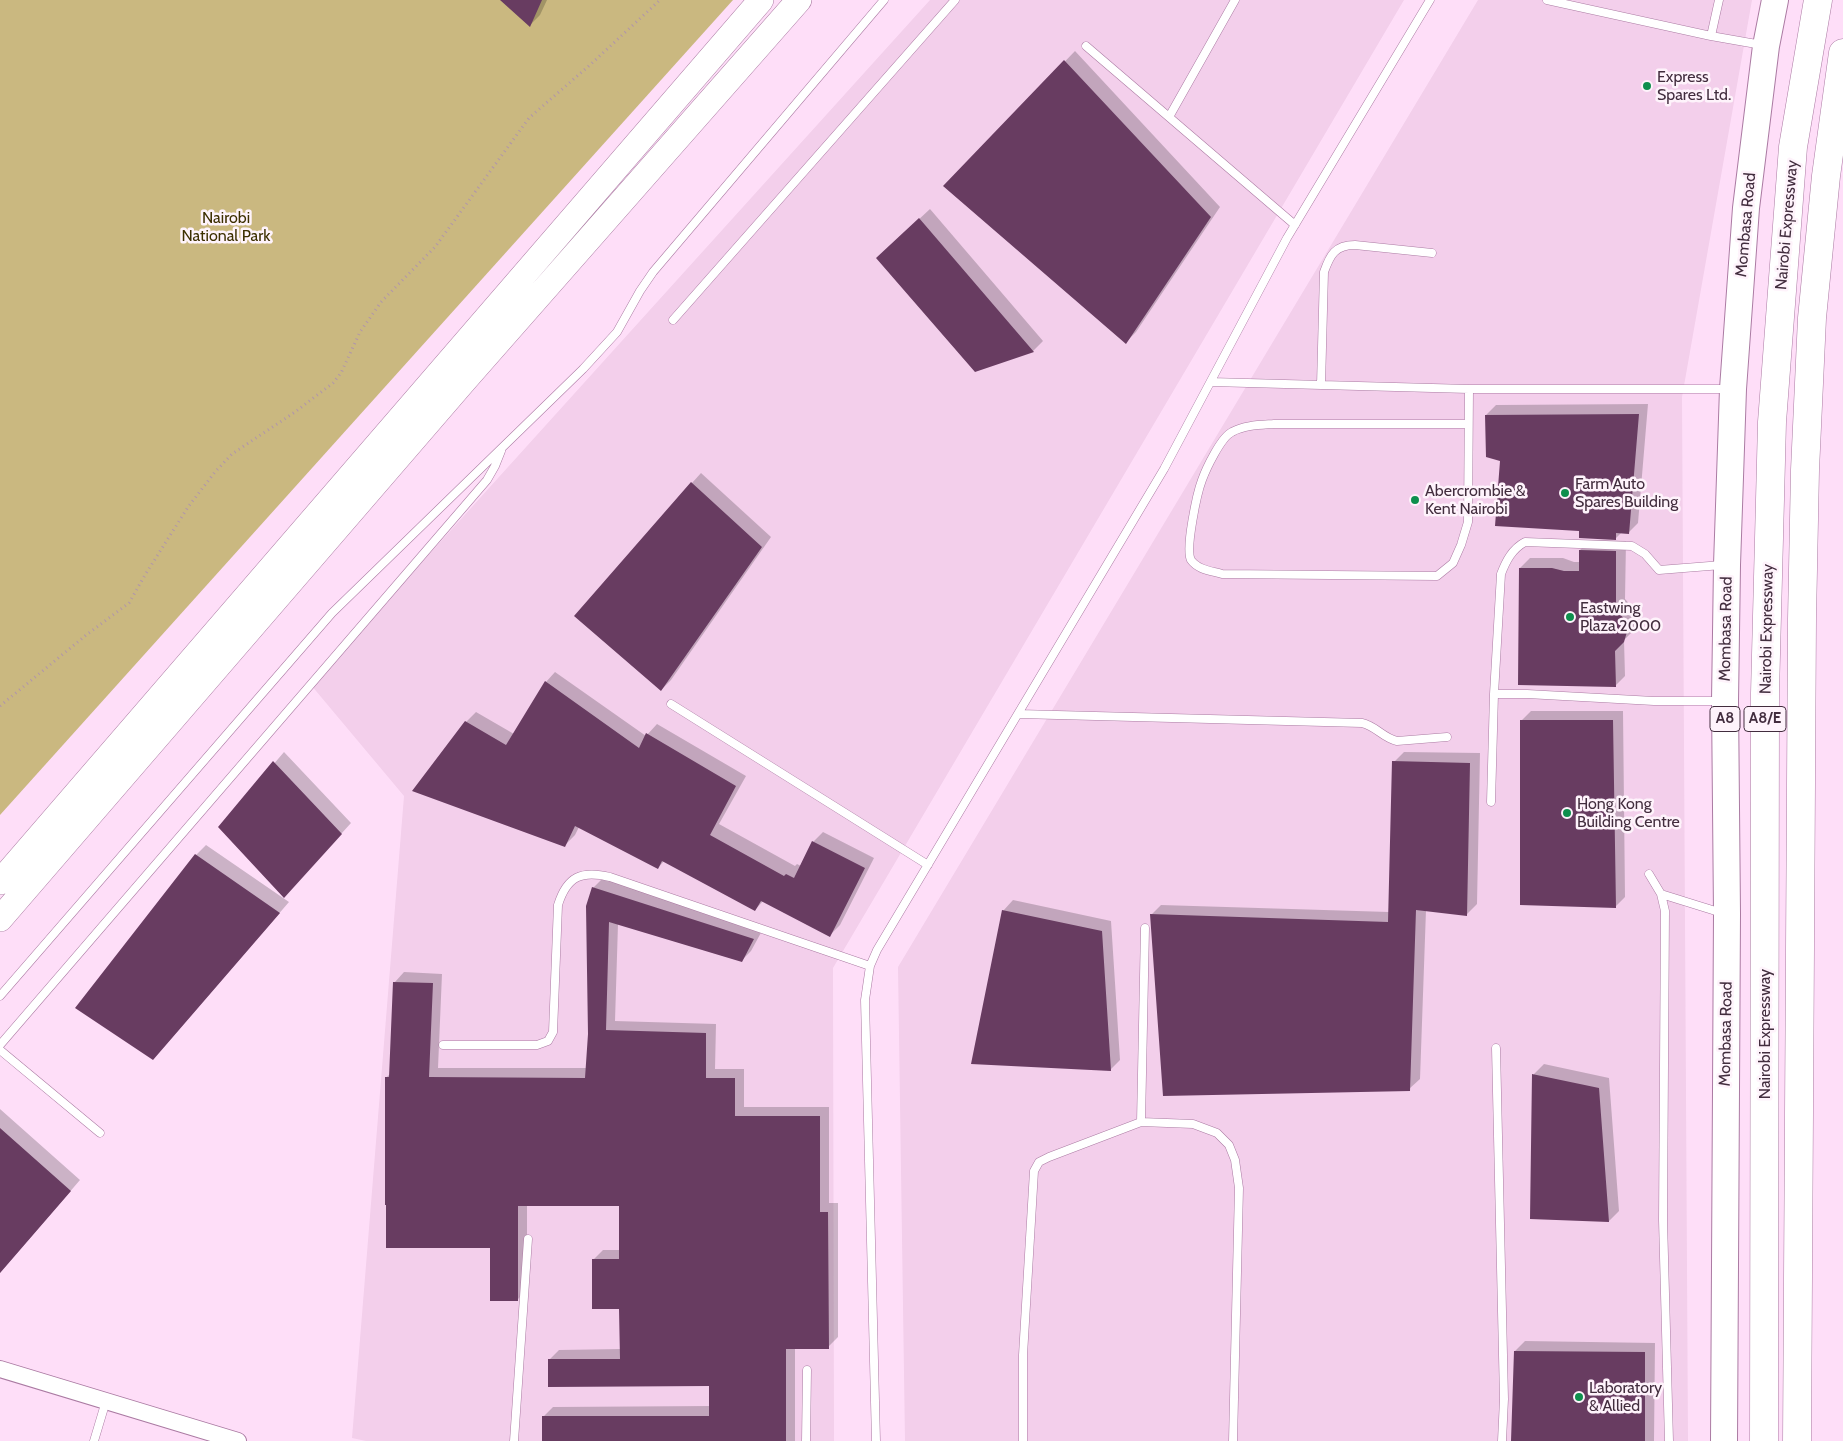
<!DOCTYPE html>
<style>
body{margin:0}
canvas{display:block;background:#fedef8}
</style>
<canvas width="1843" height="1441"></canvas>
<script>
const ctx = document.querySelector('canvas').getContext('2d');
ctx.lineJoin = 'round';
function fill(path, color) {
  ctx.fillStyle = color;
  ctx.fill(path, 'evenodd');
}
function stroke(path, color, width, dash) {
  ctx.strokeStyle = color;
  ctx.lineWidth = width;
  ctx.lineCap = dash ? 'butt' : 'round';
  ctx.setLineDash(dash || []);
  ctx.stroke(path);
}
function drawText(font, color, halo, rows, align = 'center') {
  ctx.font = font + ' Cabin,sans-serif';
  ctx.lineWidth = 5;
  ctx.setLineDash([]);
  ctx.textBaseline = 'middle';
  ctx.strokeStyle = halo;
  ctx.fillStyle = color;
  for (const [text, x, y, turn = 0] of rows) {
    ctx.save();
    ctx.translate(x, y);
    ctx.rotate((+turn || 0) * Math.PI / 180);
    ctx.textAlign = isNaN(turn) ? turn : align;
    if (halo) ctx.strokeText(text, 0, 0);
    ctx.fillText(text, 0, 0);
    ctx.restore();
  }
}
fill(new Path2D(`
 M930 0H1404L833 968 834 1441H366L352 1438 404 796 311 685Z
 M1478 0H1752L1682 397 1688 1441H905L898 967Z`), '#f3cfeb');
fill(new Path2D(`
 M0 0H733L0 815Z`), '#cab880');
fill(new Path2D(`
 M502 0H547L540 15 530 25Z
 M1075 51 1220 207 1136 332 1126 342 945 186Z
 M930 209 1043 341 1033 351 975 371 888 248Z
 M1648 404 1638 523 1628 533 1622 532 1616 538 1501 460 1486 415 1496 405Z
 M701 473 771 537 671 680 661 690 692 483Z
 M1590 540 1626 541 1625 599 1638 614 1634 630 1624 640 1625 676 1615 686 1520 568 1530 558H1563L1574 562H1580V550Z
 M555 672 646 736 657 724 746 776 719 824 795 866 797 864 801 866 813 842 823 832 874 858 840 925 830 935 763 901 755 910 664 861 658 868 579 827 575 835 565 845 466 722 476 712 514 734 546 682Z
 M1531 711H1623L1625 897 1615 907 1521 721Z
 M284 752 351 823 294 886 220 827Z
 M1404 752 1480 753 1477 904 1467 914 1426 910 1420 1079 1409 1089 1151 915 1161 905 1389 912 1394 762Z
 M206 845 289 902 163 1048 196 855Z
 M603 878 763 929 751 951 741 961 618 924 615 1021 716 1024 715 1069H744V1107H829V1203H838V1337L828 1347 795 1348V1441H544L543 1417 553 1407 710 1406V1385L549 1360 559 1350 621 1349V1308L593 1260 603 1250H621L620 1205 527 1204V1290L517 1300 492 1247 386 1078 390 1074 395 982 404 972 442 974 438 1068H587L590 1034 593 888Z
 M1013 900 1111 921 1120 1060 1110 1070 1003 911Z
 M1544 1064 1609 1078 1619 1211 1609 1221 1532 1218 1534 1074Z
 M0 1109 80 1180 0 1273Z
 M1525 1341 1655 1343 1654 1441H1513L1515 1351Z`), '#0003');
fill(new Path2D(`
 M500 0H542L530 27Z
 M1064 60 1211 217 1126 344 943 186Z
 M919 218 1034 352 975 372 876 258Z
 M1639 414 1629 534 1616 533V540L1579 538V531L1495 526 1500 461 1486 457 1485 415Z
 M691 482 762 547 661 691 574 616Z
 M1579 550 1616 551V609L1629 625 1624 642 1615 651 1616 687 1518 685 1519 568H1552L1564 571H1579Z
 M545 681 639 748 646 733 736 786 710 835 784 876 786 874 794 878 812 841 865 868 830 937 761 901 755 911 662 861 658 869 575 826 565 847 412 791 465 721 506 745Z
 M1520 720H1613L1616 908 1520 905Z
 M273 761 342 834 284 898 218 827Z
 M1392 761 1470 763 1467 916 1416 910 1410 1091 1163 1096 1150 914 1388 922Z
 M195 854 280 913 153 1060 75 1008Z
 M592 887 754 939 742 962 609 922 606 1030 706 1033V1078H735V1116H820V1212H828L829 1349H786V1441H542V1416H709V1386L548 1387V1359H620L619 1309H592V1259H619V1206H518V1301H490V1248H386V1205H385V1077H389L393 982 433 983 429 1077 585 1078 588 1034 586 906Z
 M1002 910 1102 931 1111 1071 971 1064Z
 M1532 1074 1599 1088 1609 1222 1530 1219Z
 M0 1128 71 1191 0 1273Z
 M1514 1351 1645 1352V1441H1511Z`), '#683c61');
const service = new Path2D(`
 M1547 0 1711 36 1762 45
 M1711 36 1719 0
 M1086 46 1295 225
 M1169 117 1235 0
 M673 320 955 0
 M1211 382 1469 389H1729
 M1321 385 1324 272C1330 255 1335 245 1355 245L1432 253
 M1468 424H1274C1260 425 1245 425 1232 432 1221 437 1206 469 1202 480 1197 493 1185 549 1191 560 1198 570 1212 571 1222 574L1437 576 1453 563 1461 545 1468 522 1469 389
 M1494 694 1501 574C1506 561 1512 549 1525 542L1632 546 1645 554 1659 570 1722 565
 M671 704 928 865
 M1019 714 1362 723C1376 726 1383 738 1397 741L1447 737
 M1491 802 1494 694H1527L1654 701H1720
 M1649 874 1661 894 1722 913
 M1661 894 1665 911 1663 1220 1669 1441
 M0 996 332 613 583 369 617 332 640 291 653 272 884 0
 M0 1045 487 480 495 466 501 451
 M443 1045H537L548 1041 553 1032 558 905C567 876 582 870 610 877L870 966
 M1496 1048 1504 1399 1502 1441
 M0 1050 100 1133
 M1141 1122 1145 928
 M94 1441 106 1401
 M514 1441 528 1239
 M806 1441 807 1370
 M876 1441 865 1000 870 966 877 950 1164 469 1287 238 1430 0
 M1023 1441V1355L1034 1171 1039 1162 1049 1157 1141 1122 1193 1124 1217 1133 1229 1145 1235 1160 1239 1188 1233 1441`);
const minor = new Path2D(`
 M0 1369 238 1441`);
const primary = new Path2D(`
 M0 882 761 0
 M0 919 464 381 799 0`);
const trunk = new Path2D(`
 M1724 1441 1727 914 1725 701 1727 565 1733 389 1746 208 1766 46 1775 0`);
const motorway = new Path2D(`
 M1764 1441 1765 693 1772 422 1793 147 1818 0
 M1797 1441 1802 619 1805 470 1812 318 1826 176 1843 53`);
stroke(service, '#ab7ba3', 9);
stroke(minor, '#ab7ba3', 18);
stroke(primary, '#ab7ba3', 26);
stroke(trunk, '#ab7ba3', 28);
stroke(motorway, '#ab7ba3', 29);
stroke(new Path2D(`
 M0 706 85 636 129 603 145 575 188 507 215 472 232 454 295 412 333 383 341 373 360 332 381 302 435 247 529 118 591 64 660 0`), '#b195ab', 3, [1, 4]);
stroke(service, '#fff', 8);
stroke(minor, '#fff', 16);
stroke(primary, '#fff', 25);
stroke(trunk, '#fff', 26);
stroke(motorway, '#fff', 28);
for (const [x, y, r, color] of [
 [1647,86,5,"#0e8f4d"],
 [1565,493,5,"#0e8f4d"],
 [1415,500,5,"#0e8f4d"],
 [1570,617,5,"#0e8f4d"],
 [1567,813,5,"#0e8f4d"],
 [1579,1397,5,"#0e8f4d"]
]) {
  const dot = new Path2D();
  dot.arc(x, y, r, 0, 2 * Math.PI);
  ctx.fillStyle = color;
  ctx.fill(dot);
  stroke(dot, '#fef3fb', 2);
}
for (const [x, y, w] of [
 [1725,719,30],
 [1765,719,42]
]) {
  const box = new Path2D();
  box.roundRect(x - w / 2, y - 12.5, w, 25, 4);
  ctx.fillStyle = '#fef3fb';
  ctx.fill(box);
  stroke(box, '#422d3e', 1);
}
drawText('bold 15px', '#422d3e', null, [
 ["A8",1725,719],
 ["A8/E",1765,719]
]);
drawText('16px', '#422d3e', '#fef3fb', [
 ["Express",1657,77],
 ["Spares Ltd.",1657,95],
 ["Farm Auto",1575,484],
 ["Spares Building",1575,502],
 ["Abercrombie &",1425,491],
 ["Kent Nairobi",1425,509],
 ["Eastwing",1580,608],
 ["Plaza 2000",1580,626],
 ["Hong Kong",1577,804],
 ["Building Centre",1577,822],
 ["Laboratory",1589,1388],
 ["& Allied",1589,1406]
], 'left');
drawText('16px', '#3c2f00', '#fef3fb', [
 ["Nairobi",226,218],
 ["National Park",226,236]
]);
drawText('16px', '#422d3e', '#fef3fb', [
 ["Mombasa Road",1746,225,-85],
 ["Nairobi Expressway",1787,225,-85],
 ["Mombasa Road",1726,629,-89],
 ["Nairobi Expressway",1767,629,-89],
 ["Mombasa Road",1726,1034,-89],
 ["Nairobi Expressway",1765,1034,-90]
]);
</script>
